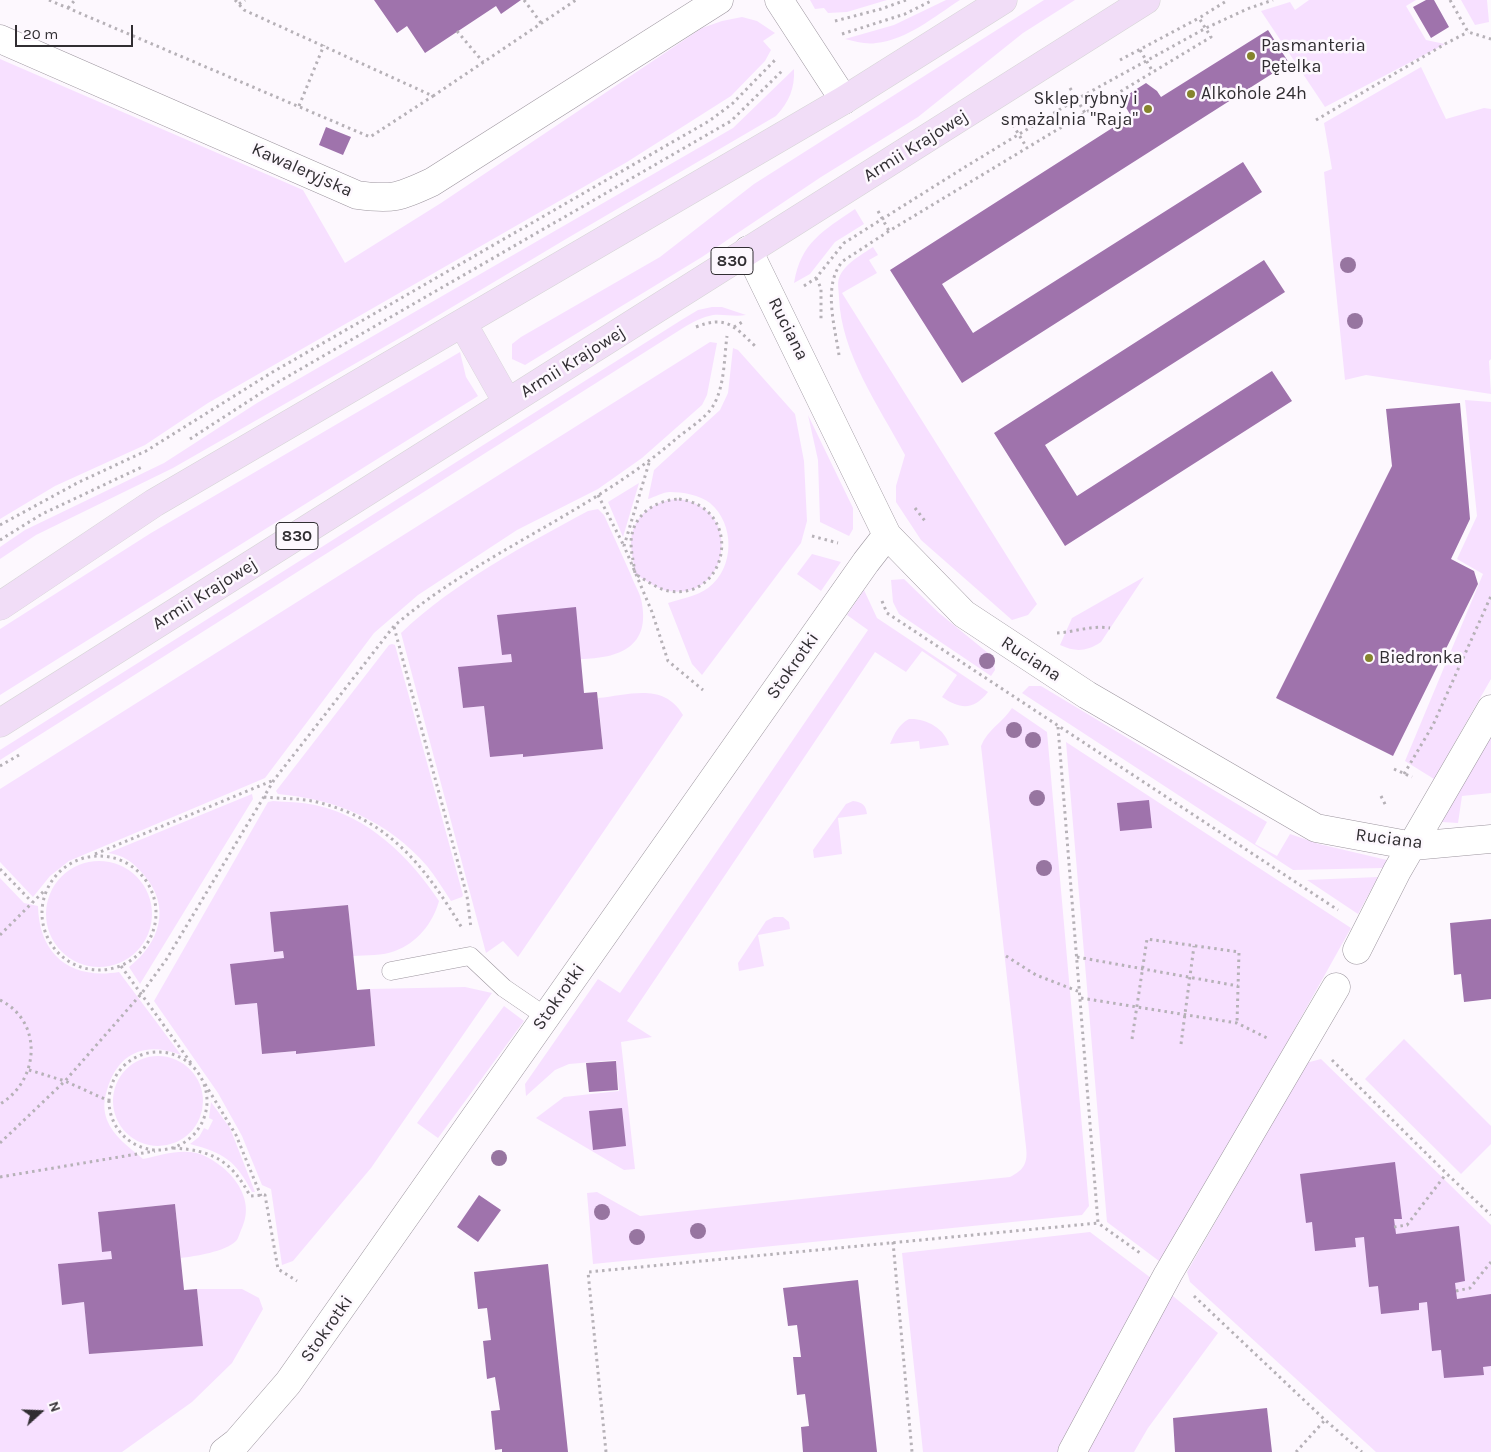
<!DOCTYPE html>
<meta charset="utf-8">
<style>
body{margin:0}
#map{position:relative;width:1491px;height:1452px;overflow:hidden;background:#fdf8fe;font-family:Karla,sans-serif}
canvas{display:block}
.north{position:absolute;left:15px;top:1387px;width:50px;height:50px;-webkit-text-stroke:4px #fdf8fe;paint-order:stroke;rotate:70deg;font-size:14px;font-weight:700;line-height:20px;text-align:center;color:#312e32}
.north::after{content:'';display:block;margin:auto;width:18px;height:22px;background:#312e32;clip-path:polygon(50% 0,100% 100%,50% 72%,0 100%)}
.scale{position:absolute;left:15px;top:25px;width:118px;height:22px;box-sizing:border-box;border:2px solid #312e32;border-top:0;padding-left:6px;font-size:15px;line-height:18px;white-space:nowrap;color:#312e32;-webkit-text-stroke:4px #fdf8fe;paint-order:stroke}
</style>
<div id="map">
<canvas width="1491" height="1452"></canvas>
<div class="north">N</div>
<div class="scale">20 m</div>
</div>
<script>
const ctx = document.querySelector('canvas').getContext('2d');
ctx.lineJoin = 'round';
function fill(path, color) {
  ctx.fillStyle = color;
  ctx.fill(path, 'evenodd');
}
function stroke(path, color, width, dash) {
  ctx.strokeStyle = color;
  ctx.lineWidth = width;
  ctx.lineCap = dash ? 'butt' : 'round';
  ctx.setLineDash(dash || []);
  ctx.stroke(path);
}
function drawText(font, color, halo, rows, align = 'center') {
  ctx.font = font + ' Karla,sans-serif';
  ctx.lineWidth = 5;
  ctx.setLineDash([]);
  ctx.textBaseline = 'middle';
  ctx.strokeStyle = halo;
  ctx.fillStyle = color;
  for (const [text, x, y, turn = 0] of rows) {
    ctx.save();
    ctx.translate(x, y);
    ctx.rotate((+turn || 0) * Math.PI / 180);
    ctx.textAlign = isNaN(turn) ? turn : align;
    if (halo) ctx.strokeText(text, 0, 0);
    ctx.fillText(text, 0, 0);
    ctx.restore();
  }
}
fill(new Path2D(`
 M810 0H887L847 12 828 13 824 8 815 9Z
 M946 0H960C935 16 907 40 876 43 866 45 855 41 845 39L894 25Z
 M1044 0H1075L1023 33 918 117 821 177 702 257 525 365 512 359V344L521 337 660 257 754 184Z
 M1309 0H1416L1406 6 1426 40 1445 44 1325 107 1261 11 1290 2 1295 10Z
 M1461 0H1487L1489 22 1475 25Z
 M742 17 757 21 775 33 763 41 771 50 765 61 731 96 627 162 208 403 145 445 55 486 0 519V59L303 190 345 263 441 203 702 28 722 21Z
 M1421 67 1446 119 1484 108 1491 109V359L1489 361 1491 394 1366 375 1345 380 1324 172 1332 169 1324 123Z
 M794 69C795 88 789 102 776 116L566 239 412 331 173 468 36 535 0 559V547L25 530 164 463 257 403 733 128Z
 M855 209 864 224 835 242 810 274 794 283C801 242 823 231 855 209Z
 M873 247 878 255 869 260 877 273 842 293 1037 604 1028 615 1012 620 921 540 896 502V486L905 455C879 406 841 354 839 297 839 292 837 283 839 278 844 264 861 255 873 247Z
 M712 307H722L746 315C735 317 724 314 713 315 702 317 693 322 683 328L0 760V750L683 319 698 310Z
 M710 342 717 343 707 395 702 405 642 458 598 489 517 530 418 595 374 633 265 778 69 861 50 876 33 897 0 862V789Z
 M733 348 738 350 795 414 804 461 807 521 801 543 702 675 692 664 668 603C681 599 697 596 708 588 735 568 735 524 710 503 700 495 682 492 670 492 663 492 655 497 648 499L654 470 720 410 728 393Z
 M460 352 466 377 478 396 0 695V629L151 533Z
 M1465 400 1491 402V679L1434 779 1405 761 1483 574 1457 559 1477 516Z
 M808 415 853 508V529L849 536 820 522 818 460Z
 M639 483 623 537 608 502Z
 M679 499C745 508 729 601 669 591 656 589 646 580 635 574 634 563 631 553 631 542 632 516 654 500 679 499Z
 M598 509 604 515C613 535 622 555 631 575 634 584 641 594 642 604 655 678 554 657 511 654L512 662 458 668 463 708 484 706 490 757 523 754V757L603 749 598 698C629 695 664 682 683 715L518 957 503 941 486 953 401 633C455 582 523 546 588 511Z
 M812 554 841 562 821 591 797 574Z
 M1144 577 1101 642C1086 652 1075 652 1060 645L1072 618Z
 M904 579 939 613 993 657 995 670 991 676 899 614 893 602 891 580Z
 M864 590 877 618 988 692C974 710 961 710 942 697L957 675 922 651 906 672 875 652 627 1021 652 1037 621 1042 635 1169 624 1170 536 1118 564 1097 619 1091 616 1060 569 1064 555 1070 526 1096 525 1084 598 979 620 993 868 630 847 615Z
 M392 644 395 645 463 895 462 897 451 901C443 889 436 877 427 866 388 821 336 799 278 794L276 791 389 645Z
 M1029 686H1041L1267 822 1255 844 1277 856 1290 834 1319 844 1387 860 1383 868 1293 870 1022 693Z
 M1012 708 1047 732 1089 1206 1082 1215 593 1264 587 1193 597 1192 640 1216 1010 1177C1024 1170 1028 1163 1026 1147L981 746C988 729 1002 723 1012 708Z
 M909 719C925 718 945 728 949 745L920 749 919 741 890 744C895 733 898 725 909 719Z
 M1491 736V793L1462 796 1458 823 1442 822Z
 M1066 742 1351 928 1166 1259 1159 1261 1107 1222Z
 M252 794 253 799 140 984 129 967C160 943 172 906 143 874 133 862 123 855 108 853Z
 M273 801C287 802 301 802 315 805 368 816 410 857 439 901 433 923 417 943 395 951 383 956 366 955 353 956L348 905 270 912 274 952 283 951 284 958 230 965 235 1005 257 1003 262 1054 296 1051V1054L375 1046 370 989 465 987 492 993 371 1168 293 1261 282 1265 271 1189 262 1185 242 1136 218 1093 154 1001 268 802Z
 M853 801C862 802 866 805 867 814L838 818 842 854 814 858 813 850 846 804Z
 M46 914a53 53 0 1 1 106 0a53 53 0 1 1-106 0Z
 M1378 877 1358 914 1307 880Z
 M0 878 24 903 38 906C39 955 71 980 119 972L181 1055C146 1041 118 1052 107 1090 104 1100 103 1109 107 1120 113 1136 130 1148 143 1159 161 1155 182 1148 200 1154 228 1165 257 1196 242 1228 240 1231 239 1238 236 1241 225 1252 195 1256 181 1258L175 1204 98 1212 102 1251H111L112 1259 59 1264 62 1305 84 1302 90 1354 203 1346 197 1289H242L259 1298 263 1309 232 1363 192 1402 122 1452H0Z
 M774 917H783L789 922 790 929 758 935 764 966 739 971 738 963 766 921Z
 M504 1006 524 1021 438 1138 417 1123Z
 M1404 1039 1491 1126V1144L1461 1174 1365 1079Z
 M113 1101a45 45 0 1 1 90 0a45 45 0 1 1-90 0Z
 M1321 1059 1491 1225V1452H1376L1190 1282 1187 1272 1306 1063Z
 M211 1102 230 1128 255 1192H252C235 1160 224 1153 190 1144L199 1137 204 1128 208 1130 213 1120 209 1118Z
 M1090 1232 1151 1278 1218 1333 1148 1428 1134 1452H923L902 1253Z`), '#f7e0ff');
fill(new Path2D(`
 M374 0H521L501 14 496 6 425 53 407 26 397 33Z
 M1426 0H1434L1449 27 1431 38 1413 7Z
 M1268 30 1289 63 942 284 973 333 1243 162 1262 192 962 383 890 270 1131 116 1121 99 1146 83 1157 91 1161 97Z
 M326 127 351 137 343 155 319 145Z
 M1264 260 1285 292 1045 445 1077 496 1272 371 1292 401 1065 546 994 433Z
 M1460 403 1470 519 1451 559 1474 571 1478 584 1393 756 1276 698 1392 466 1386 409Z
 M576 607 584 693 597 692 603 749 523 757V754L490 757 484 706 463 708 458 667 512 662 511 654 502 655 497 615Z
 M1149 800 1152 828 1120 831 1117 803Z
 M348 905 357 990 370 989 375 1046 296 1054V1051L262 1054 257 1003 235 1005 230 964 284 958 283 951 274 952 270 912Z
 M1491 919V999L1464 1002 1461 974 1454 975 1450 923Z
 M616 1061 618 1090 589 1092 586 1063Z
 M622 1108 626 1146 593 1150 589 1111Z
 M1395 1162 1402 1219H1394L1396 1234 1459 1226 1465 1281 1455 1283 1457 1299 1491 1294V1366L1483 1367 1484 1375 1444 1378 1441 1350 1432 1351 1427 1302 1419 1303V1310L1381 1314 1378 1286 1369 1287 1364 1237 1355 1238 1356 1247 1315 1251 1312 1222 1306 1223 1300 1174Z
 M479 1195 501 1210 478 1242 457 1227Z
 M175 1204 184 1290 197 1289 203 1346 89 1354 84 1302 62 1305 58 1264 112 1259 111 1251 102 1252 98 1212Z
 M548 1264 568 1452H502V1449L495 1450 491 1411 500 1410 495 1377 487 1379 483 1341 491 1340 487 1308 478 1309 474 1272Z
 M858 1280 877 1452H803L801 1427 809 1426 805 1394 797 1395 793 1357H801L797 1325 788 1326 783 1288Z
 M1267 1408 1272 1452H1175L1173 1418Z`), '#9f73ac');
const lane = new Path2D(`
 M391 971 470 956 504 988 545 1016`);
const street = new Path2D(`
 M779 0 844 100
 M0 39 357 195C393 200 400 197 432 182L719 0
 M748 250 887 535 964 614 1087 695 1316 828 1413 846 1491 839
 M1357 950 1397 871 1491 709
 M224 1452 237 1442 288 1383 866 562 887 535
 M1072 1452 1168 1274 1336 987`);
const primary = new Path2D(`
 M463 324 507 402
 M0 606 154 503 844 100 1003 0
 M0 723 1146 0`);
stroke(lane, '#9c959e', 19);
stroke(street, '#9c959e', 29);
stroke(primary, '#d6d5d6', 29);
stroke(new Path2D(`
 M49 0 370 137 433 96
 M235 0 244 10 433 96 576 0
 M524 0 541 23
 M1450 0 1468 32 1491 39
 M239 4 245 0
 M68 8 75 0
 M835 21 881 9 906 0
 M457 31 483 62
 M842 34 905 14 933 0
 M1140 50 1153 72
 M1120 60 1199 18
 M1070 88 1085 113
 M299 106 324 45
 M1316 120 1445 44 1468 32
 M1013 125 1027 148
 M878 211 889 231
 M816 278 821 288V319
 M804 286 816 278 844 243 965 167 1077 99 1206 28 1247 9 1273 0
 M696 327C726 315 734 326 755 346
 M734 327 744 321
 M839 355C835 327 822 284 843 261L889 231 1211 37 1199 18 1228 0
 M190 439 278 382 731 121 784 69
 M649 463 624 546 652 612 668 661 703 690
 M598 495 624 546
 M679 499C745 508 729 601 669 591 657 589 646 580 635 574 634 563 631 553 631 542 632 516 654 500 679 499Z
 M915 508 925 521
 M0 525 79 482 146 451 271 373 709 121 732 104 777 58
 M812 536 838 543
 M0 540 42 514 142 467
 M882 601 887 613 1338 910
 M394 627 467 896 471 928
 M1057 633C1075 632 1092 625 1110 628
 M1058 727 1098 1223 1140 1253
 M0 766 19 755
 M1394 769 1412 777
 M1404 774 1433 725 1491 596
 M1381 796 1386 806
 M264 797C281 799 300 798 317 802 390 820 425 867 462 928
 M95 854 274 780
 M42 913a57 57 0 1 1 114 0a57 57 0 1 1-114 0Z
 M0 869 32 902
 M0 935 46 889
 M1006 956 1036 975 1080 992
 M1077 957 1238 986
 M121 966 191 1063
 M1081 998 1237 1023 1267 1038
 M0 1000C44 1022 39 1081 0 1104
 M1132 1039 1147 939 1239 952 1237 1023
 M1181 1044 1194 946
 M109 1101a49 49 0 1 1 98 0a49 49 0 1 1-98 0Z
 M1332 1060 1447 1174 1491 1215
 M29 1070 65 1081 109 1101
 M205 1084 236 1135 261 1196
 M0 1143 65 1081 142 993 166 960 274 780 394 626C480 552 591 513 677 438 688 429 706 418 713 406 725 386 724 358 727 336
 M173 1148C212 1150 232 1161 250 1196L265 1195 278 1269 297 1281
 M0 1177 155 1151
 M1394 1227 1407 1225 1446 1174
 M893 1242 912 1452
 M1456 1291 1470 1288 1491 1262
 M1194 1296 1325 1420 1362 1452
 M606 1452 588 1272 1098 1223
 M1296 1452 1325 1420`), '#b6b1b7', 3, [2.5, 4]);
stroke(lane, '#fff', 18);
stroke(street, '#fff', 28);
stroke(primary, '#f1ddf7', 28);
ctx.fillStyle = '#9775a0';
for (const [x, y] of [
 [1348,265],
 [1355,321],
 [987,661],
 [1014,730],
 [1033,740],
 [1037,798],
 [1044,868],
 [499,1158],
 [602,1212],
 [698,1231],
 [637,1237]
]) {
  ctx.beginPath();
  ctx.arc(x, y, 8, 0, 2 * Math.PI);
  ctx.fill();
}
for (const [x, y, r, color] of [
 [1251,56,5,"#85842d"],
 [1191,94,5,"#85842d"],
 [1148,109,5,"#85842d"],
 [1369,658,5,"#85842d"]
]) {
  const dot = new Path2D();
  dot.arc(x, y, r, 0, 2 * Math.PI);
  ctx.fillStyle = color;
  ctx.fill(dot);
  stroke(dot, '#fdf8fe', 2);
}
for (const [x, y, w] of [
 [732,261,42],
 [297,536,42]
]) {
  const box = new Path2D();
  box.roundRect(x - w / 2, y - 13.5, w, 27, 4);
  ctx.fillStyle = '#fdf8fe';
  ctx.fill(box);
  stroke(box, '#312e32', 1);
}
drawText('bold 16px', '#312e32', null, [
 ["830",732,261],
 ["830",297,536]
]);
drawText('18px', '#312e32', '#fdf8fe', [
 ["Pasmanteria",1261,46],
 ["Pętelka",1261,67],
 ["Alkohole 24h",1201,94],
 ["Sklep rybny i",1138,99,"right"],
 ["smażalnia \"Raja\"",1138,120,"right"],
 ["Biedronka",1379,658]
], 'left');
drawText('18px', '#312e32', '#fdf8fe', [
 ["Armii Krajowej",916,146,-32],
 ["Kawaleryjska",302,170,24],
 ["Ruciana",788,329,63],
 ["Armii Krajowej",573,362,-32],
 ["Armii Krajowej",205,594,-32],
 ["Ruciana",1031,659,33],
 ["Stokrotki",793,666,-55],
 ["Ruciana",1389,839,7],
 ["Stokrotki",559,997,-55],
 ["Stokrotki",327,1329,-55]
]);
</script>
